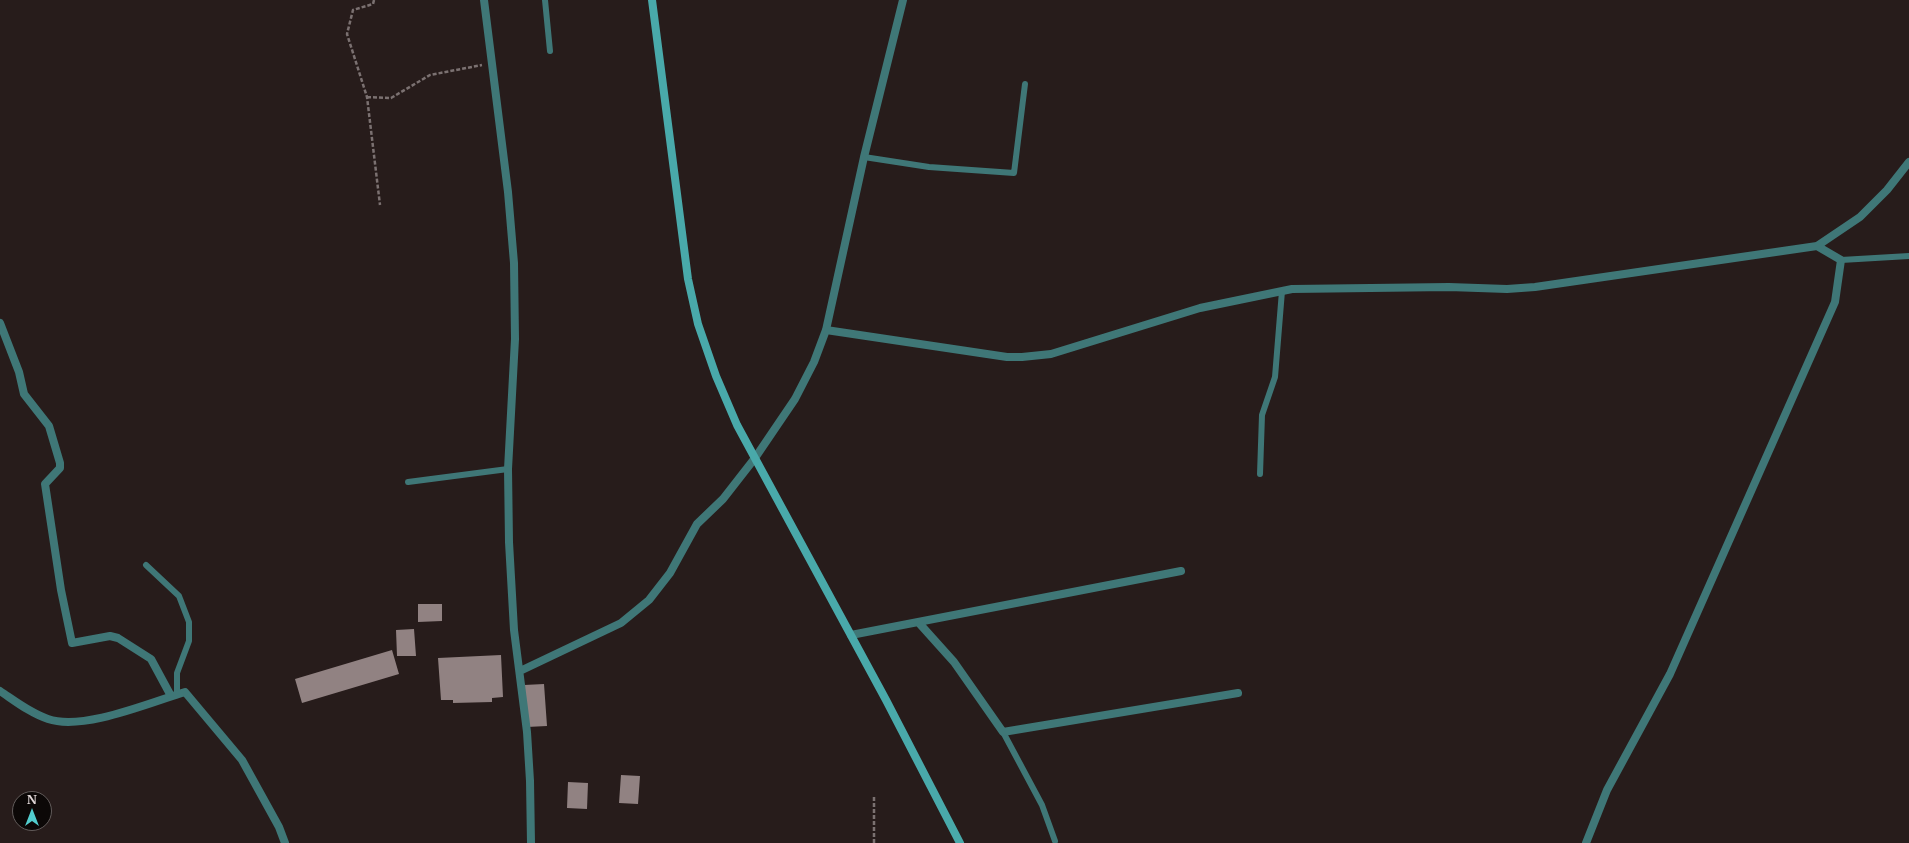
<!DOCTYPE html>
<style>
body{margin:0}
#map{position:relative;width:1909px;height:843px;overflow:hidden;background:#271c1b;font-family:"Libre Baskerville",serif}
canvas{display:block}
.north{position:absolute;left:12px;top:791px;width:40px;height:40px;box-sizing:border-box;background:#0c0807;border:1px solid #625c5b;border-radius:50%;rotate:0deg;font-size:11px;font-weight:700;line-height:16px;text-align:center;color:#e2d9d9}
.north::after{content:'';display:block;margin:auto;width:14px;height:18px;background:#52cdce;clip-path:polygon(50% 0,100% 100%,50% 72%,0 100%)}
</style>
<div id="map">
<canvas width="1909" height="843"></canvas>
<div class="north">N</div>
</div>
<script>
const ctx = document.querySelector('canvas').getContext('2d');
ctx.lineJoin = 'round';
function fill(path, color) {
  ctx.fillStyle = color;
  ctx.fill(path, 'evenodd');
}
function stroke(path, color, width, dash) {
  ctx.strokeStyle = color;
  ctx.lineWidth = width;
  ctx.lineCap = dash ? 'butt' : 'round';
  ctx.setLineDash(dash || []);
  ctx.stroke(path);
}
fill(new Path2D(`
 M418 604H442V621L418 622Z
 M414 629 416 656H397L396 630Z
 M392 650 399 674 302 703 295 679Z
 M501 655 503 697 492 698V702L453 703V700H441L438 658Z
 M544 684 547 726 527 727 524 685Z
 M621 775 640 776 638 804 619 803Z
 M568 782 588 783 587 809 567 808Z`), '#918282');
stroke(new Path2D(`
 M374 0 373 4 353 10 347 34 367 97 380 205
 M367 97 391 98 430 75 482 65
 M874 843V796`), '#7b7171', 2.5, [4, 2]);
stroke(new Path2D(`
 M545 0 550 51
 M864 157 929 167 1014 173 1025 84
 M1841 260 1909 256
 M1260 474 1262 415 1275 377 1282 291
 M408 482 508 469
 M146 565 179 596 189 622V641L177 673V694
 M1003 732 1042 805 1055 841`), '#3f7777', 6);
stroke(new Path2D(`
 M484 0 508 192 514 263 515 339 508 469 509 542 514 630 527 732 530 781 531 843
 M0 323 19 372 24 394 49 426 60 463V468L45 484 61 590 72 643 110 636 118 638 151 659 171 696
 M826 330 1007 357H1022L1051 354 1200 308 1292 289 1449 287 1507 289 1535 287 1817 246 1860 217 1887 190 1909 162
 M919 623 954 662 1003 732 1238 693
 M851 635 1181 571
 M520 671 621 623 649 600 670 573 697 524 723 499 755 458 795 399 814 362 826 330 864 157 903 0
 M0 691C15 701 30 713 48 719 83 731 149 703 185 692L242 760 279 827 285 843
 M1586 843 1607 790 1670 674 1835 302 1841 260 1817 246`), '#3f7777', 8);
stroke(new Path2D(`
 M652 0 688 279 698 324 716 376 737 425 886 700 960 843`), '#49a9aa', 8);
</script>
